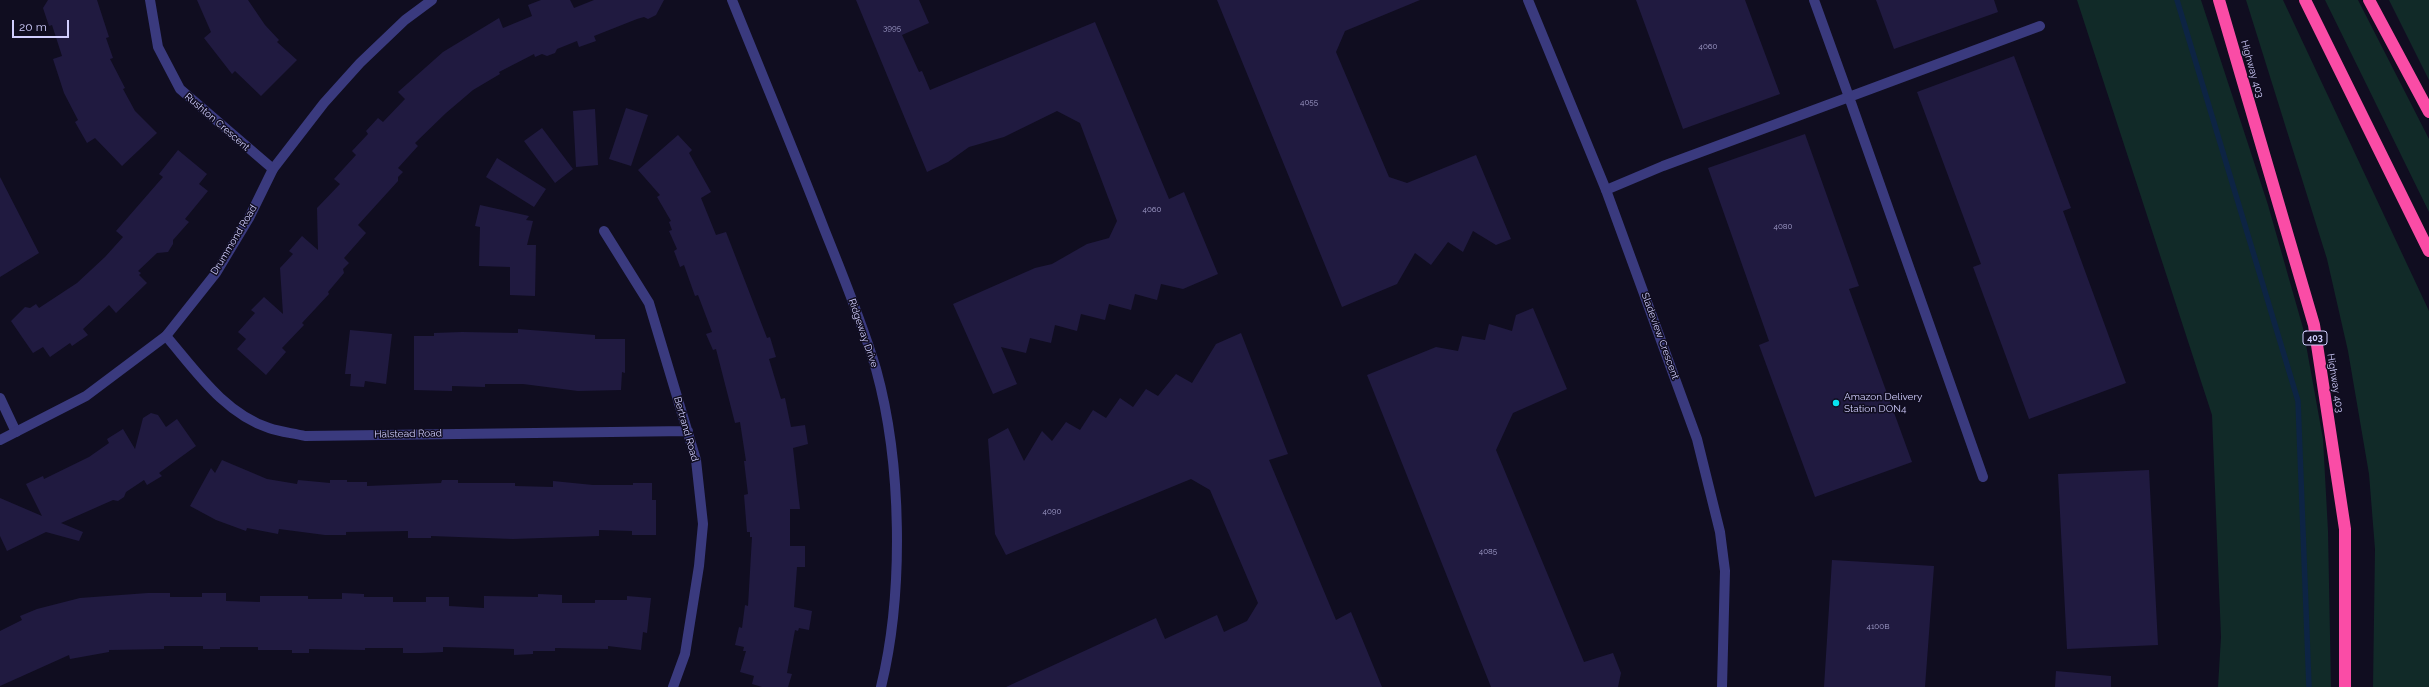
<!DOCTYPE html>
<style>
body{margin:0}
#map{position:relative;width:2429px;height:687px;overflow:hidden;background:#100d20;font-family:Raleway,sans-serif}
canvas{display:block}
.scale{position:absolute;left:12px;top:20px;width:57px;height:18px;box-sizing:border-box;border:2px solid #d1cefe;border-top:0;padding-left:5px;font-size:12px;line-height:14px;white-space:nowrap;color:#d1cefe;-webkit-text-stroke:3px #100d20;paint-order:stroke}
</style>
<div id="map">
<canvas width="2429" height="687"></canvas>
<div class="scale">20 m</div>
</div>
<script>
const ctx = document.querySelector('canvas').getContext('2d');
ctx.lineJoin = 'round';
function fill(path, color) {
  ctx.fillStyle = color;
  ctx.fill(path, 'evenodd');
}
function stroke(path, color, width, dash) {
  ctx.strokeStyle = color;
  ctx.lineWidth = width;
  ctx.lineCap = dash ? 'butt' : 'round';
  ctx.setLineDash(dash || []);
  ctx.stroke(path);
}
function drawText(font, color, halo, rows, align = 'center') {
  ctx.font = font + ' Raleway,sans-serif';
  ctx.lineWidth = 3;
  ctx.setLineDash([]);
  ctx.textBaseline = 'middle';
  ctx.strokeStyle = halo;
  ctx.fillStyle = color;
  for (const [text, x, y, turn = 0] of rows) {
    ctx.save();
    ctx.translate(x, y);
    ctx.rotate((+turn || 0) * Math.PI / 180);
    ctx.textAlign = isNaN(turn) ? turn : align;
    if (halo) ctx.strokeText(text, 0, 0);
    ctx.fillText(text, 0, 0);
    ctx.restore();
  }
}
fill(new Path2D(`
 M2077 0H2201L2268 205 2303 328 2323 439 2328 531 2331 687H2218L2221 637 2212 415Z
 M2246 0H2283L2429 311V687H2373L2375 549 2369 474 2348 351 2327 259Z
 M2325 0H2358L2429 139V212Z
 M2389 0H2429V80Z`), '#112a28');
stroke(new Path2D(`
 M2177 0 2298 401 2309 687`), '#0d2444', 5.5);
fill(new Path2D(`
 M48 0H97L109 37 106 38 113 58 110 59 125 88 123 89 135 111 157 133 122 166 95 138 87 143 75 122 78 120 64 93 53 59 62 56 52 25 49 26 43 8Z
 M197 0H248L265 25 279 40 277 42 297 60 261 96 235 71 232 74 204 38 211 32Z
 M541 0H570L574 8 594 0H664L656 15 648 19 644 17 637 19 594 36 596 41 579 47 577 41 557 49 555 53 547 56 542 54 535 57 534 54 499 72 500 74 473 90 446 113 415 143 418 146 398 168 403 172 398 177V181L358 225 366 233 344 258 349 263 343 269 344 273 328 292 329 294 302 323 304 325 282 348 286 352 266 375 237 349 246 339 238 332 255 313 251 310 264 297 283 314 280 268 293 254 289 251 302 236 318 250 317 208 340 184 334 179 356 155 352 151 368 134 366 131 378 118 383 122 405 99 398 92 443 52 499 18 503 28 532 16 528 5Z
 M856 0H919L929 23 902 35 919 72 922 71 930 90 1095 22 1169 199 1184 192 1218 274 1183 289 1161 284 1157 300 1135 294 1131 310 1109 304 1105 320 1081 314 1077 331 1055 325 1051 343 1030 338 1026 353 1001 347 1017 384 993 394 953 304 1035 268 1052 264 1087 244 1109 238 1117 221 1080 123 1057 111 1004 137 969 147 948 162 927 172Z
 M1217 0H1420L1345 31 1336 52 1389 177 1407 183 1476 155 1511 239 1496 245 1473 231 1463 252 1448 242 1431 265 1415 253 1397 284 1342 307Z
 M1636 0H1745L1780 94 1683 129Z
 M1876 0H1994L1998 12 1894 49Z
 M2014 56 2071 208 2063 211 2126 383 2029 419 1973 267 1981 264 1917 92Z
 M626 108 648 115 631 166 609 159Z
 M595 109 598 165 576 167 573 111Z
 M542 128 573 169 555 183 524 141Z
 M1805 134 1859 286 1849 289 1912 462 1815 497 1759 345 1769 341 1708 168Z
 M678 135 692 150 689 153 711 192 701 198 716 235 726 232 767 338 770 337 776 357 769 359 781 399 785 398 791 427 805 425 808 444 793 448 800 509H790V546H805V567H797L794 607 812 611 809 630 799 628 798 631 795 630 787 673 792 674 788 687H762L752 684 754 676 740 672 746 651H743L744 647 735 645 739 627 742 628 745 605 748 606 752 537H750V532H747L744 495 748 494 744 461H746L740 422 735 423 716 349 713 350 706 334 712 332 698 295 695 296 684 265 680 267 674 251 677 249 669 231 672 230 669 222 671 221 657 197 660 195 638 170Z
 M178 150 207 174 199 184 208 191 185 219 189 222 173 240V244L168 252 157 253 138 271 141 273 139 275 147 283 116 313 109 305 83 329 88 335 72 346 70 343 50 357 43 347 33 353 11 321 25 307 30 308 36 304 39 308 77 283 105 257 123 237 116 231 163 177 159 174Z
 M497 158 546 189 534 207 486 177Z
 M0 177 39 253 0 277Z
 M480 205 529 216 526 220 533 221 527 245H536L535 296 510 295V267L479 266 480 227 475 226Z
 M1533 308 1567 389 1513 413 1496 450 1584 662 1613 653 1621 673 1618 687H1491L1367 375 1436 347 1458 351 1462 336 1485 340 1489 324 1512 331 1516 315Z
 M518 329 595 335V339H625V373L622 372 621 390 578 391 523 384H485V387L452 386V391L414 390V336H434V333L462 332 518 333Z
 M350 330 392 334 386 384 365 381 364 387 350 386 351 374H345Z
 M1241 333 1288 454 1269 460 1336 620 1351 612 1382 687H1006L1156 618 1165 639 1217 615 1224 632 1247 621 1258 603 1210 490 1191 479 1006 555 995 534 988 439 1008 428 1024 461 1042 431 1052 441 1066 422 1080 430 1093 410 1106 418 1120 398 1133 407 1146 389 1158 396 1176 374 1192 383 1216 344Z
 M151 413 158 415 166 427 177 419 196 446 159 473 162 476 147 485 144 480 126 492 124 497 118 501 113 500 61 523 83 532 79 541 46 532 7 551 0 536V498L42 516 26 484 43 476 44 479 89 457 109 443 107 439 123 429 135 449 143 418Z
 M222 460 267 479 297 484 298 480 330 483V480H347V482H367V486L441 483 442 480H458V483H515V486L553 487V481L593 485H633V483H652V500H656V535H632V531L599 530V536L513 539 431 536V538H408V531L346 532V535H325L279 529 278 534 247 528 246 531 216 520 190 506 211 468 215 473Z
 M2149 470 2158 645 2067 649 2058 474Z
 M1832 560 1934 566 1925 687H1824Z
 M148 593H170V597H202V593H226V601L260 602V596H308V599H342V593L364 594V597H393V602H426V597H449V606L484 608V596L538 597V594L562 595V603H595V600H627V596L651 598 647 633 643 632 641 650 608 646V649L555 648V651H533V654L514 655V649L482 648 443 647V652L421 653H403V648H365V650L309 649V653H292V650H258V647H220V649H203V646H164V649L109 650V652L70 659 69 655 0 686V631L22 620 20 616 37 609 80 598Z
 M2056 671 2111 676V687H2055Z`), '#201a40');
stroke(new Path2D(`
 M1814 0 1849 97 2040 26
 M1606 190 1663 166 1849 97 1983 477`), '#3a3a7e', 10);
stroke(new Path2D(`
 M150 0 158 47 180 89 273 169
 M1528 0 1606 190 1697 439 1720 532 1725 571 1722 687
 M604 231 649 303 696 460 703 524 699 566 685 654 673 687
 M166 336C196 371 224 413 269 428 280 432 293 433 305 436L688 431
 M0 398 16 432`), '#3a3a7e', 10);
stroke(new Path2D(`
 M732 0C763 77 795 153 825 231 843 276 862 322 876 369 902 463 904 593 881 687
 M0 440 86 396 166 336 216 273 249 218 273 169 324 103 360 63 405 20 432 0`), '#3a3a7e', 10);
stroke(new Path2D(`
 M2219 0 2314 325 2345 529V687
 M2305 0 2429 251
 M2369 0 2429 112`), '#fa4ca6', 12);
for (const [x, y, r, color] of [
 [1836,403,4,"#07e2f1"]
]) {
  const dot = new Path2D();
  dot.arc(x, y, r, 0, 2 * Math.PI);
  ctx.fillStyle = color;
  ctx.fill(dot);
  stroke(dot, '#100d20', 1.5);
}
drawText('8px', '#a5a1ce', null, [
 ["3995",892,29],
 ["4060",1708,47],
 ["4055",1309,103],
 ["4060",1152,210],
 ["4080",1783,227],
 ["4090",1052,512],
 ["4085",1488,552],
 ["4100B",1878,627]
]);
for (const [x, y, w] of [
 [2315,338,24]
]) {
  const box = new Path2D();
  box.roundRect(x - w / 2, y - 7, w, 14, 3);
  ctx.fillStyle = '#100d20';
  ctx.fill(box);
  stroke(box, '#d1cefe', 1);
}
drawText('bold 9px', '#d1cefe', null, [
 ["403",2315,338]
]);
drawText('10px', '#d1cefe', '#100d20', [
 ["Highway 403",2252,69,74],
 ["Rushton Crescent",217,122,41],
 ["Drummond Road",234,240,-59],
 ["Ridgeway Drive",863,333,71],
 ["Sladeview Crescent",1660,336,70],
 ["Highway 403",2335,383,81],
 ["Bertrand Road",686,429,74],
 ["Halstead Road",408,434,-1]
]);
drawText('10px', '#d1cefe', '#100d20', [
 ["Amazon Delivery",1844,397],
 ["Station DON4",1844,409]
], 'left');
</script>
